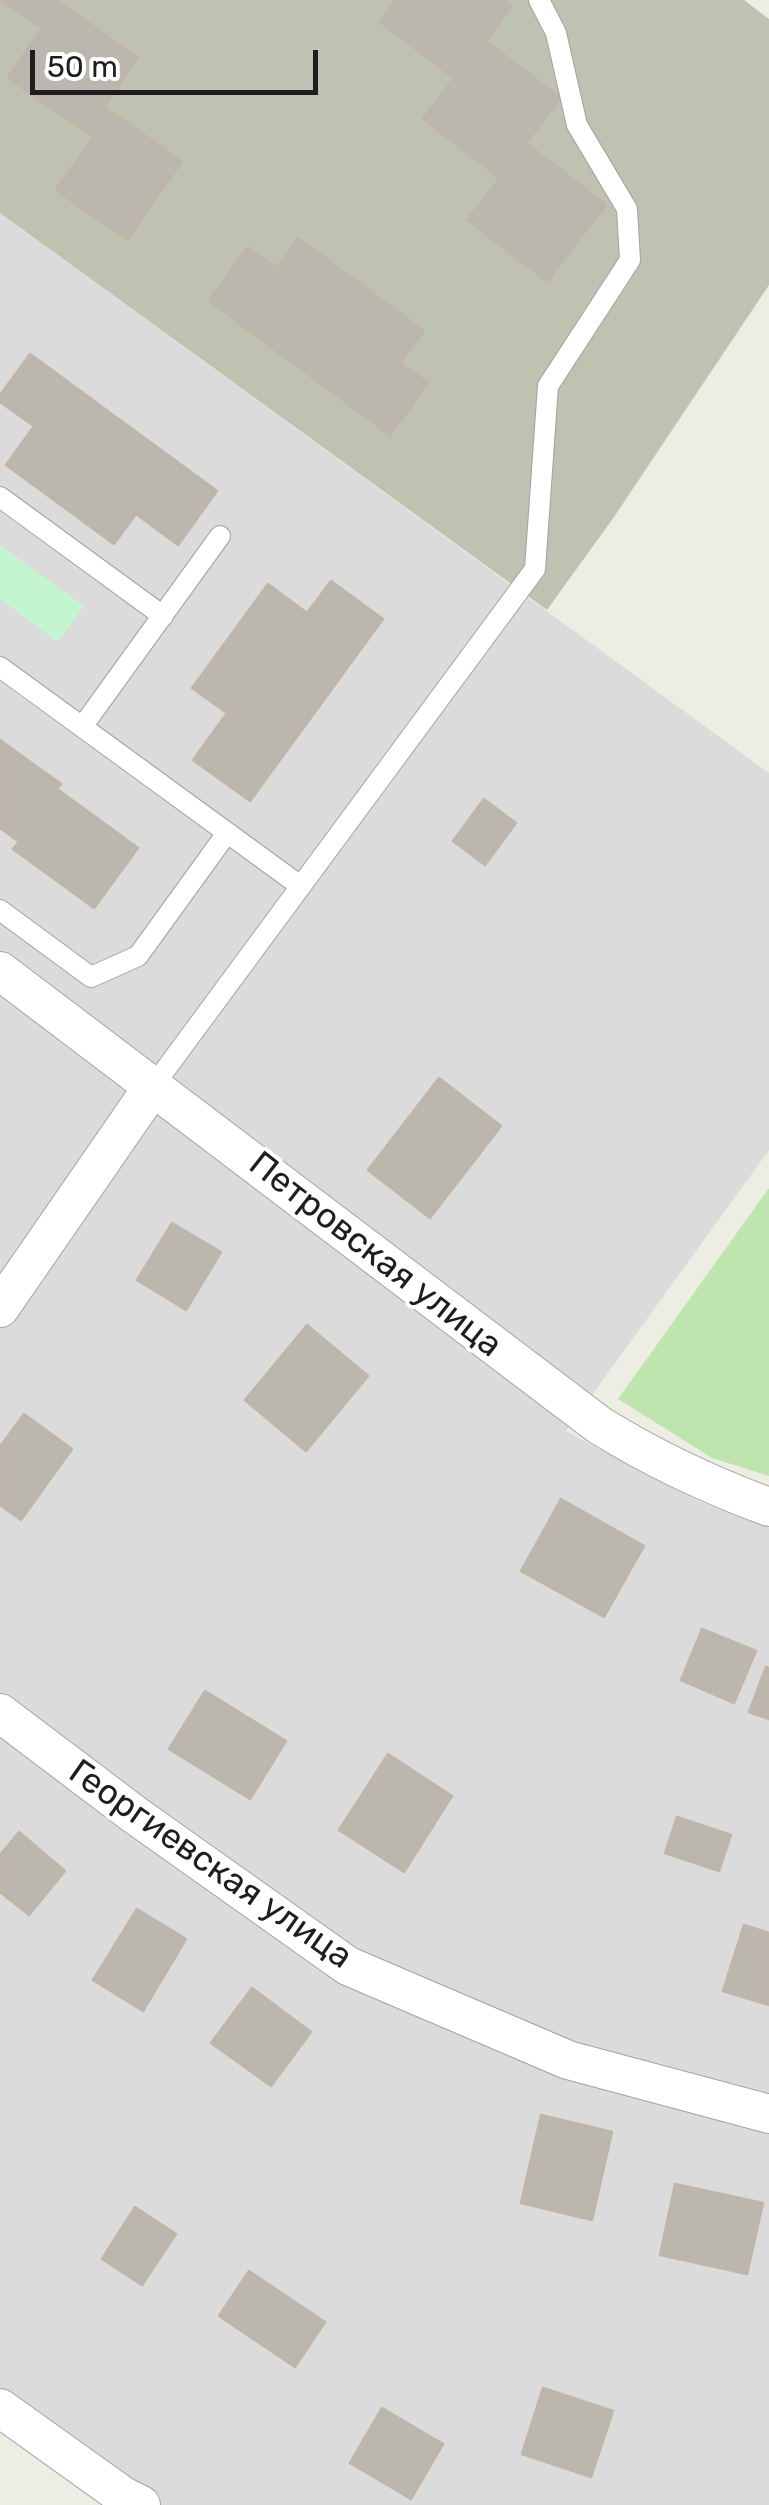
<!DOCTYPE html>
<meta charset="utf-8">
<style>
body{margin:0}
#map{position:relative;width:769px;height:2505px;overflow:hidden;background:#eeede4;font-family:Rubik,sans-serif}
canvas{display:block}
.scale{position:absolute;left:30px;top:50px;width:288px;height:45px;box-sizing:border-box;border:5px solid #1e1e1e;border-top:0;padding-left:12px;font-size:30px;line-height:35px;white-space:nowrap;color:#1e1e1e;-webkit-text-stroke:8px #fff;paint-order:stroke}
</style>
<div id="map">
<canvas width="769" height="2505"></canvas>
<div class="scale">50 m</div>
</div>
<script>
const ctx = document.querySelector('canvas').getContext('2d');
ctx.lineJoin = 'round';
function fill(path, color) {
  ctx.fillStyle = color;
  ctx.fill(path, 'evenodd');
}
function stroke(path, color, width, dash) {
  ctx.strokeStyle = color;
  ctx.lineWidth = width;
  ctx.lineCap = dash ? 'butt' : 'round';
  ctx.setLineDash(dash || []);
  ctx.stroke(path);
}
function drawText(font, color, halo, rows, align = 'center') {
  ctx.font = font + ' Rubik,sans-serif';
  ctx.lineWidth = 8;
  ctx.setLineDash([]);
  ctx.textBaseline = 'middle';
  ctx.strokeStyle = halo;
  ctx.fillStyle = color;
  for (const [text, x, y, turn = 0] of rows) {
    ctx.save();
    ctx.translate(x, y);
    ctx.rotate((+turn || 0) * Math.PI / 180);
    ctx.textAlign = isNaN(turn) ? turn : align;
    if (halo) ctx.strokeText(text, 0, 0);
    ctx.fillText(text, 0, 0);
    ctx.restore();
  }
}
fill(new Path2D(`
 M0 213 769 773V1150L566 1431 700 1502 769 1528V2505H130L0 2425Z`), '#dcdbdb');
fill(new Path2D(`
 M0 0H744L769 19V285L614 517 547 610 0 213Z`), '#bfc2b0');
fill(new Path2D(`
 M769 1188V1476L712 1458 618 1399Z`), '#bee5ae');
fill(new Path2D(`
 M0 545 84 606 58 642 0 599Z`), '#c4f5d1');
const building = new Path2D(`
 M2 0H56L138 58 104 107 182 161 127 240 56 190 93 137 8 78 42 28Z
 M396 0H504L512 6 486 41 561 98 526 143 606 205 547 281 467 220 500 178 423 119 454 78 380 22Z
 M298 238 424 331 400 363 428 383 390 435 209 301 248 247 276 268Z
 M30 354 217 491 178 545 136 514 114 544 6 465 34 426 0 402V395Z
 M331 581 383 619 250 801 193 760 227 713 192 688 268 584 307 613Z
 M0 740 61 784 57 789 138 848 94 908 13 849 19 842 0 828Z
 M484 799 516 823 485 865 453 841Z
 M439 1078 501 1126 430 1218 368 1170Z
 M172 1223 221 1252 186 1310 137 1280Z
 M307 1325 368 1376 306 1451 245 1400Z
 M24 1414 72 1449 21 1520 0 1505V1447Z
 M561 1499 644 1546 604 1617 521 1571Z
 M702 1629 756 1651 734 1703 681 1680Z
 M766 1667 769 1668V1719L749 1712Z
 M205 1691 286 1741 250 1799 169 1749Z
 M388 1754 452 1796 404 1872 339 1830Z
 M677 1817 731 1835 719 1871 665 1853Z
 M19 1832 65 1871 29 1915 0 1892V1855Z
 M137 1909 186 1939 143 2011 93 1980Z
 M744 1925 769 1933V2005L723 1991Z
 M252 1988 311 2032 271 2086 211 2043Z
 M541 2115 612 2132 592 2220 521 2203Z
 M675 2184 763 2203 747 2274 660 2255Z
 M135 2207 176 2234 142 2285 102 2259Z
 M249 2271 325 2322 295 2367 219 2316Z
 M543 2388 613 2411 591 2477 522 2454Z
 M382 2408 443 2444 411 2499 350 2463Z`);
fill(building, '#bbb6ae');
stroke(building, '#bfb6a8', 2.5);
const lane = new Path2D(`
 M0 497 163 616
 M0 667 299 885
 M82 727 220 536
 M0 910 91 977 138 956 227 833
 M154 1085 535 569 548 386 630 260 627 209 577 125 556 33 539 0`);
const street = new Path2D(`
 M0 971 599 1425C654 1459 709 1485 769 1507
 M0 1308 154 1085
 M0 1713 135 1815 348 1966 568 2060 769 2114
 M0 2408 123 2496 141 2505`);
stroke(lane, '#a2a2a2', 22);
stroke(street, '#a2a2a2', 40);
stroke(lane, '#fff', 20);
stroke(street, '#fff', 38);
drawText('35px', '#1e1e1e', '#fff', [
 ["Петровская улица",375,1255,38],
 ["Георгиевская улица",210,1865,35]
]);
</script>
